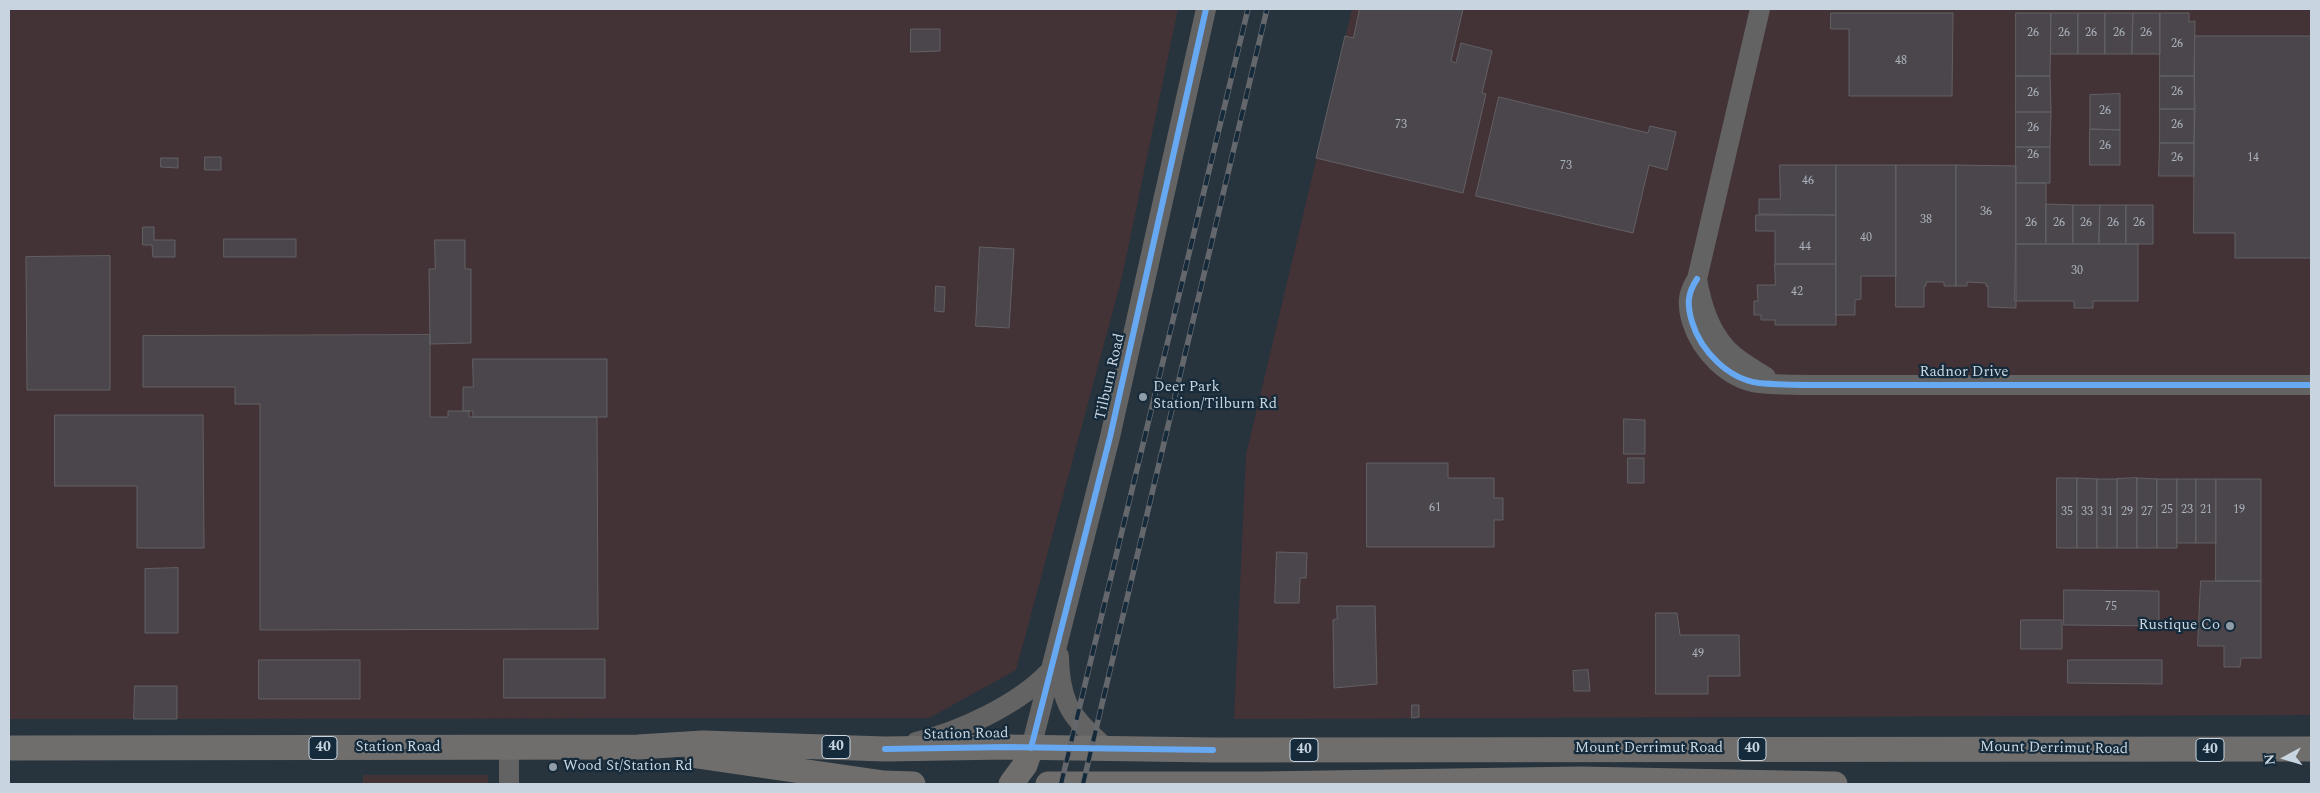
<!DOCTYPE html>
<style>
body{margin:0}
#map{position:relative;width:2320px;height:793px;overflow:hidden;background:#27333d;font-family:Spectral,serif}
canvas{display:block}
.frame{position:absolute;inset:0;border:10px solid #c8d5e0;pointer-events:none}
.north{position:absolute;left:2260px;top:733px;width:50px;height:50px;-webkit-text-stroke:4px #152a3a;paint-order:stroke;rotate:264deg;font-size:14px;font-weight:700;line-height:20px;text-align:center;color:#c8d5e0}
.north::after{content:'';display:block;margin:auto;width:18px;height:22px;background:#c8d5e0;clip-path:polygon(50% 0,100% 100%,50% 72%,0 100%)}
</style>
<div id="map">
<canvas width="2320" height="793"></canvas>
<div class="frame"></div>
<div class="north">N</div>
</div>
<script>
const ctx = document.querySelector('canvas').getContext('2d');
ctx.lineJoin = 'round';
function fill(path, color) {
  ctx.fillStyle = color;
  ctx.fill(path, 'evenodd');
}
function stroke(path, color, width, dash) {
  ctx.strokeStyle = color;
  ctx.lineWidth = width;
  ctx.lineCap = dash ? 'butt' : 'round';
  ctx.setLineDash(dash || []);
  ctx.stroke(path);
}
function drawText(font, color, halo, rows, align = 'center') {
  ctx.font = font + ' Spectral,serif';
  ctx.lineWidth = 4.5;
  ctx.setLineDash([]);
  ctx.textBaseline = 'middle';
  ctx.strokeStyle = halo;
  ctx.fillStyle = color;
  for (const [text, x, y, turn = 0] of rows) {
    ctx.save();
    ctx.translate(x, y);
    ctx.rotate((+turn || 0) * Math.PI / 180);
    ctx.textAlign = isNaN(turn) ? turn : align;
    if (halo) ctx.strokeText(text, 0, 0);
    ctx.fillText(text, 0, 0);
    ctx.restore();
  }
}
fill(new Path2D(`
 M9 9H1178L1122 277 1016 670 929 718 9 719Z
 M1352 9H2311V715L1234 719 1246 455Z
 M363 775H488V784H363Z`), '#443336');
const building = new Path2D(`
 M1360 9H1463L1451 61 1456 63 1461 43 1492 51 1482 93 1486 94 1463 193 1316 158 1345 36 1353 38Z
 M1831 13H1953L1952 96H1849V29H1831Z
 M2016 13H2051L2050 76H2016Z
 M2051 13H2078V54H2051Z
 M2078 13H2105V54H2078Z
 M2105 13H2133L2132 54H2105Z
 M2133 13H2160V54H2132Z
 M2160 13H2189V22L2195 21 2194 76H2160Z
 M911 29H940V51L911 52Z
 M2195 36H2311V258H2235V233H2194Z
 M2016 76H2050L2051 112H2016Z
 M2160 76H2194L2195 109H2160Z
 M2120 94V130L2090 129V95Z
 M1499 97 1648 133 1650 126 1676 132 1667 170 1649 165 1633 233 1476 196Z
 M2160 109H2195L2194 143H2160Z
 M2016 112H2051L2050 147H2016Z
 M2090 129 2120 130V165H2090Z
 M2160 143H2194V176H2159Z
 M2016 147H2050V183H2016Z
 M205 157H221V170H205Z
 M161 158H178V168L161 167Z
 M1780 165H1836V215L1759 214V199H1780Z
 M1836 165H1896V276H1861V299L1855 300V315H1836Z
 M1896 165H1956V286H1944V282H1926V286H1924V307H1896Z
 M1956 165 2016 166V308L1988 307V286H1986V283L1967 282V286H1956Z
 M2016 183H2046V244H2016Z
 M2046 204 2073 205V244H2046Z
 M2073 205H2100L2099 244H2073Z
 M2100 205H2126V244H2099Z
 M2126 205H2153V244H2126Z
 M1756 215H1836V264H1775V231H1756Z
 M143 227H154V240H175V257H153L152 245H143Z
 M224 239H296V257H224Z
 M435 240H465V269H471V343L430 344 429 269H435Z
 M2016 244H2138V301H2093V308H2074V301H2015Z
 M980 247 1014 249 1009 328 976 326Z
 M110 256V390H27L26 257Z
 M1775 264H1836V325H1775V320H1761V315H1754V301H1758L1757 285H1775Z
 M936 286 945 287 944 312 935 311Z
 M430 335V417H448V411H469V417H597L598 629 260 630V404H235V387H143V336Z
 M473 359H607V417H473V411H463V387H473Z
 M55 415H203L204 548H137V486H55Z
 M1624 419 1645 420V454H1624Z
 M1628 458H1644V483H1628Z
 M1367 463H1448V478H1494V498H1503V520H1494V547H1367Z
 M2057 478H2077V548H2057Z
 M2077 478 2097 479V548H2077Z
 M2137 478 2157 479V548H2137Z
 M2137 478V548H2117V479Z
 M2097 479H2117V548H2097Z
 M2157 479H2177V548H2157Z
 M2177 479H2196V543H2177Z
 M2196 479H2216V543H2196Z
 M2216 479H2261V581H2216Z
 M1277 552 1307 553 1306 578H1300L1299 603H1275Z
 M178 568V633H145V569Z
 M2201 581H2261V658H2241L2240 667H2224V646H2198Z
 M2064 590 2159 591V626L2064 625Z
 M1337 606H1375L1377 684 1334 688 1333 620 1337 619Z
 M1656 613H1677L1680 635H1739L1740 676H1708V694H1656Z
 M2021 620H2062V649H2021Z
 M504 659H605V698H504Z
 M259 660H360V699H259Z
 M2068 660H2162V684L2068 683Z
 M1588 670 1590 691H1574L1573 671Z
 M135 686H177V719H134Z
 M1412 705H1419V717L1412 718Z`);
fill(building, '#4b464b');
stroke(building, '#616064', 1);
stroke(new Path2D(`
 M1760 9 1697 279C1701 303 1709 329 1725 347 1736 360 1752 368 1766 377
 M1697 279C1687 294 1687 305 1692 322 1701 351 1728 379 1759 383 1779 385 1800 385 1820 385H2311
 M1059 656C1060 706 1072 717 1107 749
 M916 742C959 732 1017 705 1048 673
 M509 748V784
 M1031 748 1110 437 1206 9`), '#636363', 20);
stroke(new Path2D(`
 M9 748 638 747 703 743 885 749 1006 747 1213 750 2311 749
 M697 756 884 783 913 784
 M1011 784 1025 765 1031 748
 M1048 784H1262L1580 779 1835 784`), '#706e6c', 25);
const rail = new Path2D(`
 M1061 784 1248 9
 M1083 784 1267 9`);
stroke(rail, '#64676b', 5.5);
stroke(rail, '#152a3a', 4, [11]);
stroke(new Path2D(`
 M1697 279C1687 294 1687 305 1692 322 1701 351 1728 379 1759 383 1779 385 1800 385 1820 385H2311
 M1031 748 1110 437 1206 9
 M885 749 1006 747 1213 750`), '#66a8f1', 6);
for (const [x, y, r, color] of [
 [1143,397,5,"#909ca7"],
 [2230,626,5,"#909ca7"],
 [553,767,5,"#909ca7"]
]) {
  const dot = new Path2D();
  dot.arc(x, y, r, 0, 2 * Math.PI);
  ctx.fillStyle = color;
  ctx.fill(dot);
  stroke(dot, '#152a3a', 2);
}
drawText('12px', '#a9b1bb', null, [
 ["26",2033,34],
 ["26",2064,34],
 ["26",2091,34],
 ["26",2119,34],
 ["26",2146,34],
 ["26",2177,45],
 ["48",1901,62],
 ["26",2177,93],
 ["26",2033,94],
 ["26",2105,112],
 ["73",1401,126],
 ["26",2177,126],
 ["26",2033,129],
 ["26",2105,147],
 ["26",2033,156],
 ["26",2177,159],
 ["14",2253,159],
 ["73",1566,167],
 ["46",1808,182],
 ["36",1986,213],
 ["38",1926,221],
 ["26",2031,224],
 ["26",2059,224],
 ["26",2086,224],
 ["26",2113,224],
 ["26",2139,224],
 ["40",1866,239],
 ["44",1805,248],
 ["30",2077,272],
 ["42",1797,293],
 ["61",1435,509],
 ["25",2167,511],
 ["23",2187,511],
 ["21",2206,511],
 ["19",2239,511],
 ["35",2067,513],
 ["33",2087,513],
 ["31",2107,513],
 ["29",2127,513],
 ["27",2147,513],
 ["75",2111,608],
 ["49",1698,655]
]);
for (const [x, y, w] of [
 [836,747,28],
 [323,748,28],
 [1752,749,28],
 [1304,750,28],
 [2210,750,28]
]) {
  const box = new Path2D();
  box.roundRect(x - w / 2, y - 11.5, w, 23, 4);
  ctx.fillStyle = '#152a3a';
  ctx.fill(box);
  stroke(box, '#c8d5e0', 1);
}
drawText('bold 14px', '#c8d5e0', null, [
 ["40",836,747],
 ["40",323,748],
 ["40",1752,749],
 ["40",1304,750],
 ["40",2210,750]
]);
drawText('15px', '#c8d5e0', '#152a3a', [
 ["Radnor Drive",1964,373],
 ["Tilburn Road",1111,377,-77],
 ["Station Road",966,735,-1],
 ["Station Road",398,748],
 ["Mount Derrimut Road",1649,749],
 ["Mount Derrimut Road",2054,749,1]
]);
drawText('15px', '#c8d5e0', '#152a3a', [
 ["Deer Park",1153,388],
 ["Station/Tilburn Rd",1153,405],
 ["Rustique Co",2220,626,"right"],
 ["Wood St/Station Rd",563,767]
], 'left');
</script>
